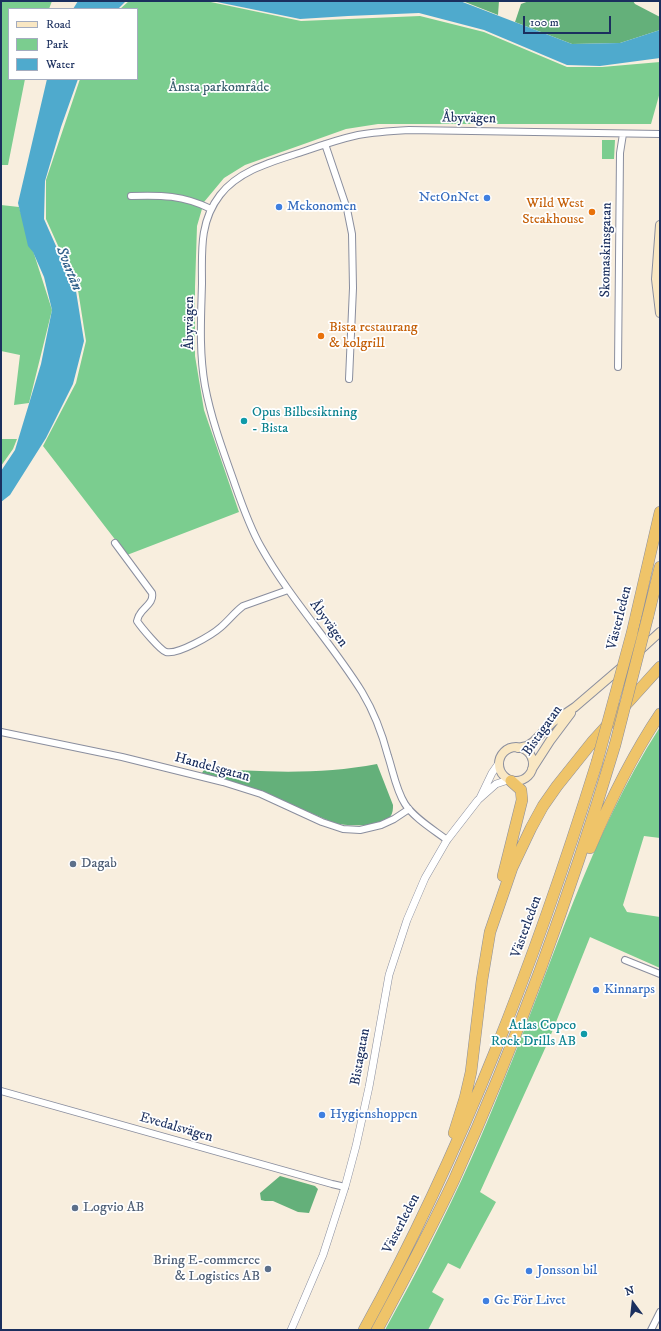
<!DOCTYPE html>
<meta charset="utf-8">
<style>
body{margin:0}
#map{position:relative;width:661px;height:1331px;overflow:hidden;background:#f8eede;font-family:"IM FELL DW Pica",serif}
canvas{display:block}
.frame{position:absolute;inset:0;border:2px solid #1b2f5e;pointer-events:none}
.legend{position:absolute;left:8px;top:8px;width:130px;height:72px;box-sizing:border-box;background:#fff;border:1px solid #a4acbf;margin:0;padding:5px 7px;list-style:none;font-size:12px;color:#1b2f5e}
.legend li{display:flex;align-items:center;gap:8px;height:20px}
.legend b{width:20px;border:1px solid #a4acbf}
.north{position:absolute;left:613px;top:1283px;width:40px;height:40px;-webkit-text-stroke:3px #fff;paint-order:stroke;rotate:345deg;font-size:11px;font-weight:700;line-height:16px;text-align:center;color:#1b2f5e}
.north::after{content:'';display:block;margin:auto;width:14px;height:18px;background:#1b2f5e;clip-path:polygon(50% 0,100% 100%,50% 72%,0 100%)}
.scale{position:absolute;left:523px;top:16px;width:88px;height:18px;box-sizing:border-box;border:2px solid #1b2f5e;border-top:0;padding-left:5px;font-size:12px;line-height:14px;white-space:nowrap;color:#1b2f5e;-webkit-text-stroke:3px #fff;paint-order:stroke}
</style>
<div id="map">
<canvas width="661" height="1331"></canvas>
<div class="frame"></div>
<ul class="legend">
<li><b style="height:5px;background:#f9e7c3"></b>Road</li>
<li><b style="height:11px;background:#7bcd8f"></b>Park</li>
<li><b style="height:11px;background:#4faacd"></b>Water</li>
</ul>
<div class="north">N</div>
<div class="scale">100 m</div>
</div>
<script>
const ctx = document.querySelector('canvas').getContext('2d');
ctx.lineJoin = 'round';
function fill(path, color) {
  ctx.fillStyle = color;
  ctx.fill(path, 'evenodd');
}
function stroke(path, color, width, dash) {
  ctx.strokeStyle = color;
  ctx.lineWidth = width;
  ctx.lineCap = dash ? 'butt' : 'round';
  ctx.setLineDash(dash || []);
  ctx.stroke(path);
}
function drawText(font, color, halo, rows, align = 'center') {
  ctx.font = font + ' "IM FELL DW Pica",serif';
  ctx.lineWidth = 3.5;
  ctx.setLineDash([]);
  ctx.textBaseline = 'middle';
  ctx.strokeStyle = halo;
  ctx.fillStyle = color;
  for (const [text, x, y, turn = 0] of rows) {
    ctx.save();
    ctx.translate(x, y);
    ctx.rotate((+turn || 0) * Math.PI / 180);
    ctx.textAlign = isNaN(turn) ? turn : align;
    if (halo) ctx.strokeText(text, 0, 0);
    ctx.fillText(text, 0, 0);
    ctx.restore();
  }
}
fill(new Path2D(`
 M1 1H52L49 9H9V79H25L8 165H1Z
 M129 1H206L301 21 420 16 484 32 567 67H602L660 62V92L651 124H378L346 129 245 165 224 178 204 202 197 226 195 287V356L204 410 239 512 127 555 43 446 76 383 86 341 78 290 46 219V180L80 79H137V9H120Z
 M602 140H615L614 159H602Z
 M1 205 19 207 52 310 29 403 14 405 20 355 1 351Z
 M1 439H17L13 449 1 466Z
 M660 727V838L644 836 623 905 627 912 660 917V968L590 937 548 1042 480 1192 496 1202 460 1269 448 1263 432 1292 444 1299 428 1330H385C401 1300 418 1270 433 1239 459 1188 482 1136 503 1083 553 963 589 837 660 727Z`), '#7bcd8f');
fill(new Path2D(`
 M460 1H499L498 15 465 2Z
 M529 1H633L635 4 660 17V30L620 43 572 44 515 22 521 4Z
 M377 764 393 805C393 809 393 813 390 817 379 828 347 826 334 823L262 792 202 773 205 768C262 772 320 775 377 764Z
 M280 1176 315 1186 318 1189 309 1213 298 1212 273 1201H265L261 1200 260 1193Z`), '#64b07a');
fill(new Path2D(`
 M78 1H126L118 9H73Z
 M212 1H460L572 44 620 43 660 30V58L600 66 567 65 484 30 419 13 348 16 300 19Z
 M47 79H78L61 127 45 181 44 219 76 291 84 341 73 384 46 438 10 495 1 502V471L15 450 41 364 52 310 44 277 33 252 28 246 18 203Z`), '#4faacd');
const minor = new Path2D(`
 M325 144 347 209 352 234 353 288 349 379
 M131 196C161 195 183 195 211 209
 M618 367 620 153 623 134
 M115 543 152 593C154 603 144 607 140 614 138 616 138 619 137 621 141 627 160 650 166 652 178 655 212 635 221 627 229 620 235 612 243 606L288 590
 M1 732 122 757 223 782 261 794 322 822 343 829 360 830 381 825 394 819 409 809
 M447 840C434 830 414 818 405 804 396 790 393 771 388 756 382 733 374 712 362 692 331 642 290 599 261 547 249 526 241 502 233 479 222 448 211 418 205 386 199 352 201 318 202 284 202 252 199 222 220 195 240 169 275 161 305 151 322 145 340 139 358 135 375 132 391 131 409 130L660 134
 M625 960 660 974
 M1 1091 332 1184 345 1187
 M651 1330 660 1312`);
const tertiary = new Path2D(`
 M480 798 492 773 499 763
 M291 1330 323 1255 345 1187 356 1146 369 1087 389 975 407 920 425 878 447 840 478 800 496 784 508 780`);
const secondary = new Path2D(`
 M660 225 656 279 660 313
 M638 652 660 632
 M499 764a17 17 0 1 1 34 0a17 17 0 1 1-34 0Z
 M518 748 527 746 533 742 553 722 575 707 624 665
 M532 769 550 741 571 713`);
const motorway = new Path2D(`
 M648 616 660 567
 M632 633 660 512
 M590 848C610 801 631 757 660 714
 M503 876 522 800 521 790 511 781
 M454 1133 465 1098 471 1072 482 980 490 932 512 868 531 828 543 806 557 786 593 741 660 667
 M364 1330C463 1150 536 958 597 762
 M377 1330C404 1280 430 1231 454 1180 518 1039 571 893 615 745`);
stroke(minor, '#8a8e9e', 8);
stroke(tertiary, '#8a8e9e', 8);
stroke(secondary, '#8a8e9e', 10);
stroke(motorway, '#8a8e9e', 12);
stroke(minor, '#fff', 6);
stroke(tertiary, '#fff', 7);
stroke(secondary, '#f9e7c3', 8);
stroke(motorway, '#efc469', 11);
const motorwayBridge = new Path2D(`
 M615 745 648 616
 M597 762 632 633`);
stroke(motorwayBridge, '#8a8e9e', 12, []);
stroke(motorwayBridge, '#efc469', 11);
for (const [x, y, r, color] of [
 [487,198,4,"#3f7fe0"],
 [279,207,4,"#3f7fe0"],
 [592,212,4,"#e8710a"],
 [321,336,4,"#e8710a"],
 [244,421,4,"#0f9aa8"],
 [73,864,4,"#5c6f8a"],
 [596,990,4,"#3f7fe0"],
 [584,1034,4,"#0f9aa8"],
 [322,1115,4,"#3f7fe0"],
 [75,1208,4,"#5c6f8a"],
 [268,1269,4,"#5c6f8a"],
 [529,1271,4,"#3f7fe0"],
 [486,1301,4,"#3f7fe0"]
]) {
  const dot = new Path2D();
  dot.arc(x, y, r, 0, 2 * Math.PI);
  ctx.fillStyle = color;
  ctx.fill(dot);
  stroke(dot, '#fff', 1.5);
}
drawText('14px', '#385e6d', '#fff', [
 ["Ånsta parkområde",219,88]
]);
drawText('14px', '#1b2f5e', '#fff', [
 ["Åbyvägen",469,119,1],
 ["Skomaskinsgatan",607,250,-89],
 ["Åbyvägen",190,323,-90],
 ["Västerleden",620,618,-76],
 ["Åbyvägen",328,624,54],
 ["Bistagatan",543,731,-55],
 ["Handelsgatan",212,768,15],
 ["Västerleden",527,927,-70],
 ["Bistagatan",361,1057,-80],
 ["Evedalsvägen",176,1128,16],
 ["Västerleden",402,1224,-63]
]);
drawText('14px', '#366cbe', '#fff', [
 ["NetOnNet",479,198,"right"],
 ["Mekonomen",287,207],
 ["Kinnarps",604,990],
 ["Hygienshoppen",330,1115],
 ["Jonsson bil",537,1271],
 ["Ge För Livet",494,1301]
], 'left');
drawText('14px', '#c56008', '#fff', [
 ["Wild West",584,204],
 ["Steakhouse",584,220],
 ["Bista restaurang",329,328,"left"],
 ["& kolgrill",329,344,"left"]
], 'right');
drawText('14px', '#0d838f', '#fff', [
 ["Opus Bilbesiktning",252,413],
 ["- Bista",252,429],
 ["Atlas Copco",576,1026,"right"],
 ["Rock Drills AB",576,1042,"right"]
], 'left');
drawText('14px', '#4e5e75', '#fff', [
 ["Dagab",81,864],
 ["Logvio AB",83,1208],
 ["Bring E-commerce",260,1261,"right"],
 ["& Logistics AB",260,1277,"right"]
], 'left');
drawText('italic 15px', '#30608a', '#fff', [
 ["Svartån",68,269,68]
]);
</script>
